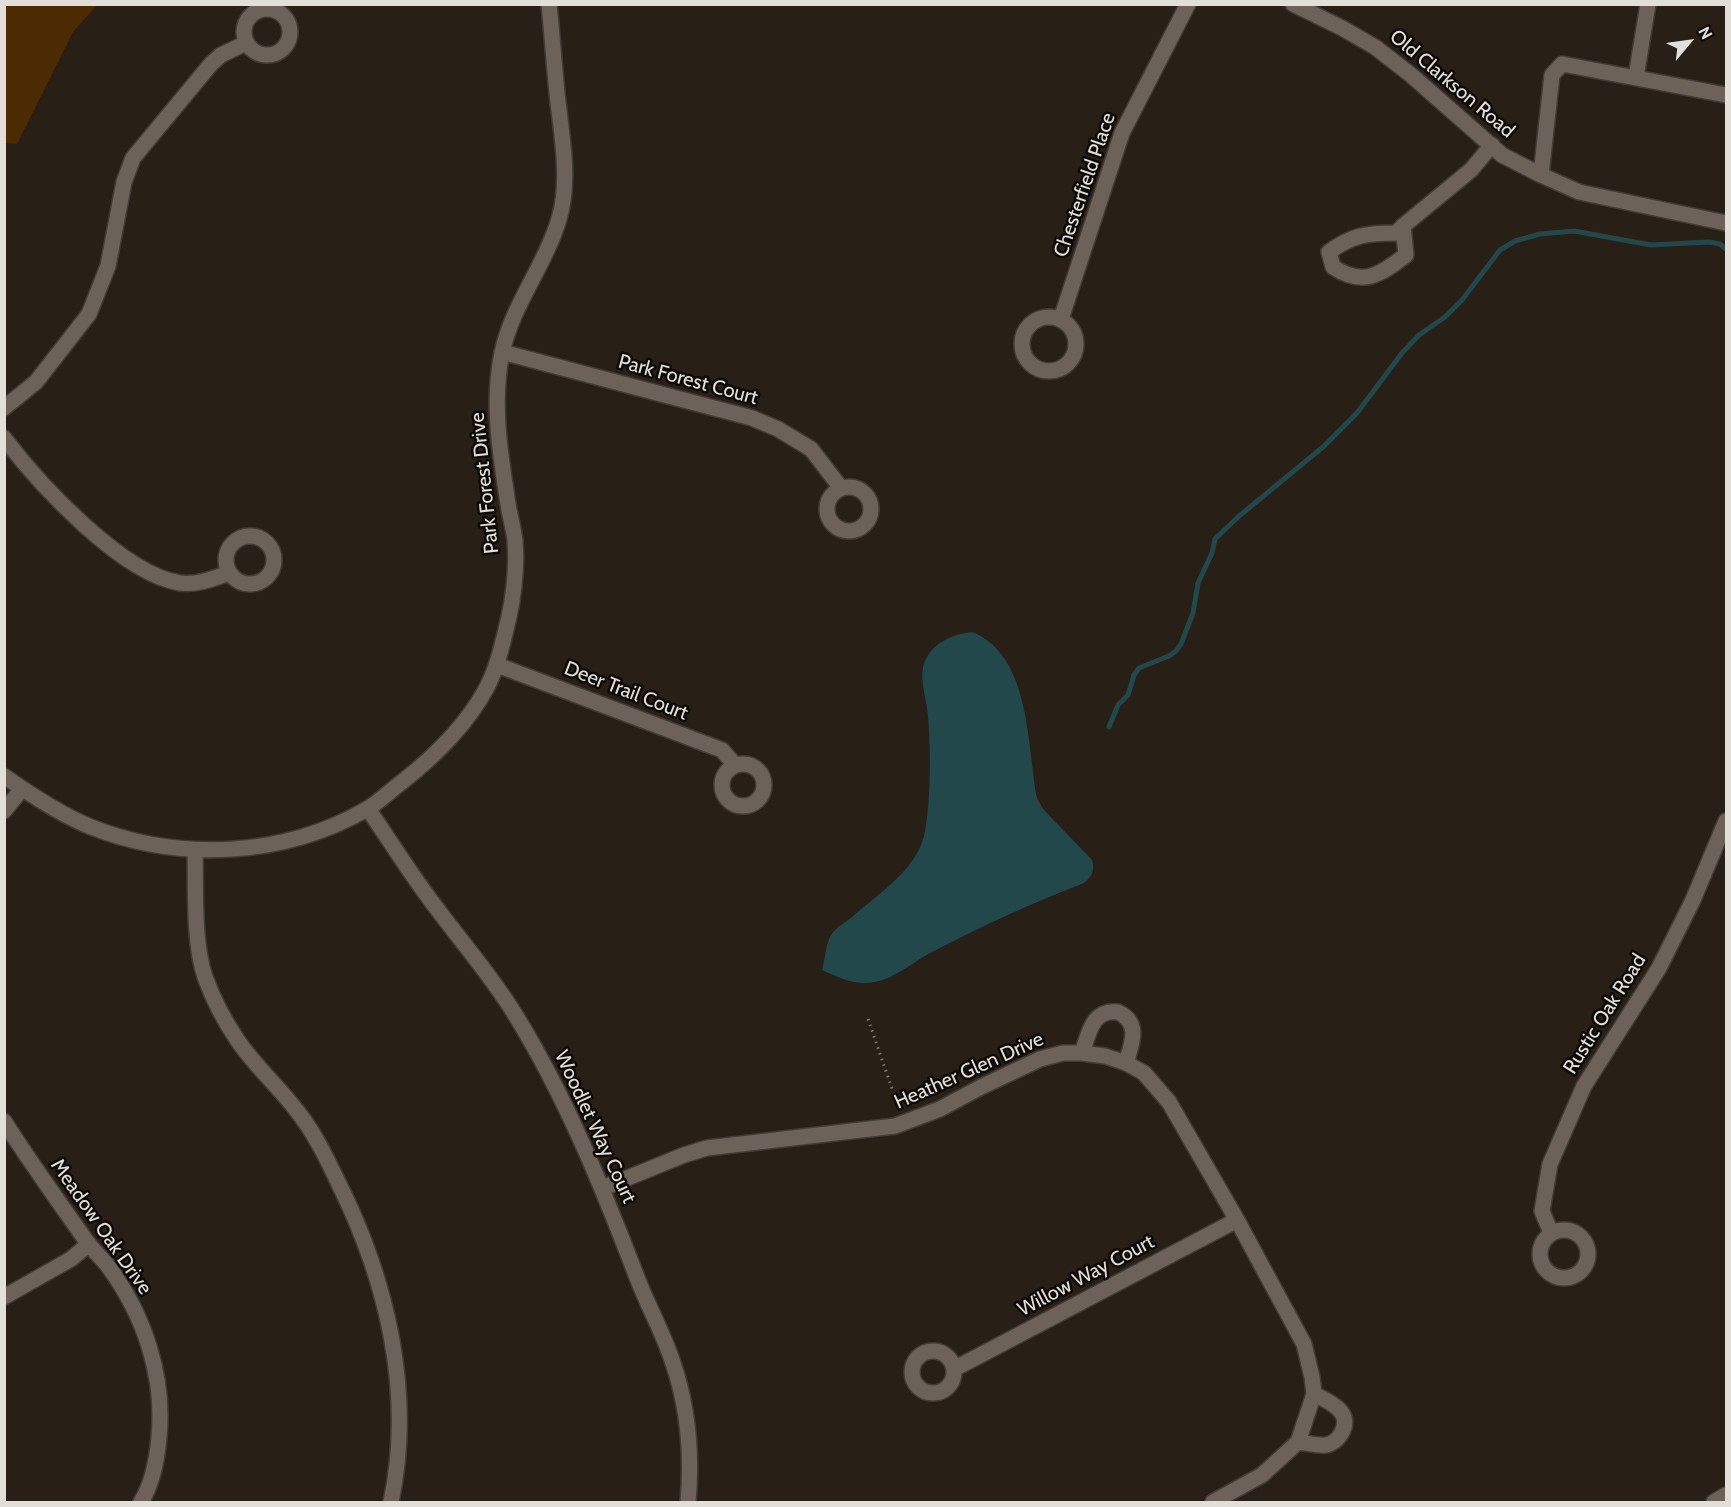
<!DOCTYPE html>
<style>
body{margin:0}
#map{position:relative;width:1731px;height:1507px;overflow:hidden;background:#281f17;font-family:Cabin,sans-serif}
canvas{display:block}
.frame{position:absolute;inset:0;border:6px solid #e4ded8;pointer-events:none}
.north{position:absolute;left:1659px;top:12px;width:60px;height:60px;-webkit-text-stroke:4px #0d0a07;paint-order:stroke;rotate:61deg;font-size:16px;font-weight:700;line-height:24px;text-align:center;color:#e4ded8}
.north::after{content:'';display:block;margin:auto;width:21px;height:27px;background:#e4ded8;clip-path:polygon(50% 0,100% 100%,50% 72%,0 100%)}
</style>
<div id="map">
<canvas width="1731" height="1507"></canvas>
<div class="frame"></div>
<div class="north">N</div>
</div>
<script>
const ctx = document.querySelector('canvas').getContext('2d');
ctx.lineJoin = 'round';
function fill(path, color) {
  ctx.fillStyle = color;
  ctx.fill(path, 'evenodd');
}
function stroke(path, color, width, dash) {
  ctx.strokeStyle = color;
  ctx.lineWidth = width;
  ctx.lineCap = dash ? 'butt' : 'round';
  ctx.setLineDash(dash || []);
  ctx.stroke(path);
}
function drawText(font, color, halo, rows, align = 'center') {
  ctx.font = font + ' Cabin,sans-serif';
  ctx.lineWidth = 5;
  ctx.setLineDash([]);
  ctx.textBaseline = 'middle';
  ctx.strokeStyle = halo;
  ctx.fillStyle = color;
  for (const [text, x, y, turn = 0] of rows) {
    ctx.save();
    ctx.translate(x, y);
    ctx.rotate((+turn || 0) * Math.PI / 180);
    ctx.textAlign = isNaN(turn) ? turn : align;
    if (halo) ctx.strokeText(text, 0, 0);
    ctx.fillText(text, 0, 0);
    ctx.restore();
  }
}
fill(new Path2D(`
 M5 4 97 5 73 32 17 144 5 143Z`), '#4d2b02');
fill(new Path2D(`
 M972 632C1031 655 1027 746 1037 798L1043 809 1092 860C1095 871 1092 876 1084 883 1032 903 982 926 932 952 914 961 896 978 875 982 856 986 840 978 822 970 825 960 826 943 831 935 835 928 846 922 852 917 878 894 915 871 924 836 931 806 931 748 928 717 927 701 920 682 923 667 929 644 952 634 972 632Z`), '#22484c');
stroke(new Path2D(`
 M1109 727 1118 705 1128 695 1134 675 1139 668 1169 656 1176 651 1181 644 1193 613 1198 583 1212 553 1215 539 1238 517 1323 447 1357 413 1402 353 1419 335 1445 317 1462 300 1500 250 1515 241 1540 234 1574 231 1651 245 1709 242 1720 244 1726 249`), '#22484c', 5);
const minor = new Path2D(`
 M1293 4 1342 28 1375 47 1411 75 1502 155 1541 175 1579 192 1726 223
 M244 32a23 23 0 1 1 46 0a23 23 0 1 1-46 0Z
 M1636 77 1648 4
 M1541 175 1552 75 1562 64 1726 95
 M1403 226 1406 255C1380 275 1363 287 1333 267L1329 252C1352 235 1367 233 1396 233L1403 226 1471 170 1492 145
 M1022 344a27 27 0 1 1 54 0a27 27 0 1 1-54 0Z
 M1061 319 1122 133 1188 4
 M502 352 752 418 778 429 811 449 841 488
 M4 408 36 382 89 314 108 266 124 182 133 158 211 64 221 55 246 43
 M4 438C39 484 122 574 180 583 198 585 212 579 229 573
 M827 509a22 22 0 1 1 44 0a22 22 0 1 1-44 0Z
 M226 560a24 24 0 1 1 48 0a24 24 0 1 1-48 0Z
 M497 665 722 750 735 765
 M722 785a21 21 0 1 1 42 0a21 21 0 1 1-42 0Z
 M4 776C31 795 61 815 91 827 180 862 284 857 367 809 379 802 390 791 402 782 435 756 466 726 486 689 498 667 503 641 509 617 514 593 517 566 515 541 514 531 511 520 509 510 501 459 491 404 502 353 512 305 545 266 559 219 571 179 561 133 557 93 554 63 552 34 549 4
 M368 809C391 842 413 878 438 910 464 945 493 978 516 1016 567 1099 603 1189 638 1280 649 1308 664 1335 673 1363 688 1407 692 1457 688 1502
 M4 811 22 789
 M195 850C196 887 193 942 205 977 213 999 225 1022 238 1041 255 1066 279 1087 297 1111 314 1132 326 1157 338 1182 387 1280 414 1393 391 1502
 M1082 1053C1089 1033 1092 1009 1118 1012 1141 1023 1132 1043 1126 1063
 M4 1121C30 1162 59 1202 87 1242 93 1250 101 1257 108 1266 144 1315 165 1376 159 1437 157 1460 153 1483 141 1502
 M603 1188 684 1155 707 1148 895 1126 940 1109 981 1087 1040 1059 1063 1053H1082L1105 1056 1126 1063 1144 1073 1169 1102 1237 1220 1304 1344 1312 1377 1314 1394 1298 1442 1262 1475 1213 1502
 M1540 1254a24 24 0 1 1 48 0a24 24 0 1 1-48 0Z
 M1551 1233 1542 1211 1550 1164 1557 1148 1584 1086 1659 968 1693 900 1726 821
 M4 1297 71 1259 89 1244
 M912 1372a21 21 0 1 1 42 0a21 21 0 1 1-42 0Z
 M954 1369 1237 1220
 M1298 1442C1307 1443 1318 1446 1326 1445 1332 1444 1338 1439 1341 1434 1354 1412 1330 1402 1314 1394
 M1714 1502 1726 1495`);
stroke(minor, '#433c36', 18);
stroke(new Path2D(`
 M868 1019 898 1106`), '#7e7770', 3, [1.5, 4.5]);
stroke(minor, '#6d6259', 15);
drawText('20px', '#e4ded8', '#0d0a07', [
 ["Old Clarkson Road",1452,84,40],
 ["Chesterfield Place",1085,185,-71],
 ["Park Forest Court",688,380,15],
 ["Park Forest Drive",485,483,-96],
 ["Deer Trail Court",626,691,21],
 ["Rustic Oak Road",1605,1014,-58],
 ["Heather Glen Drive",969,1071,-24],
 ["Woodlet Way Court",595,1127,65],
 ["Meadow Oak Drive",101,1227,55],
 ["Willow Way Court",1086,1276,-28]
]);
</script>
